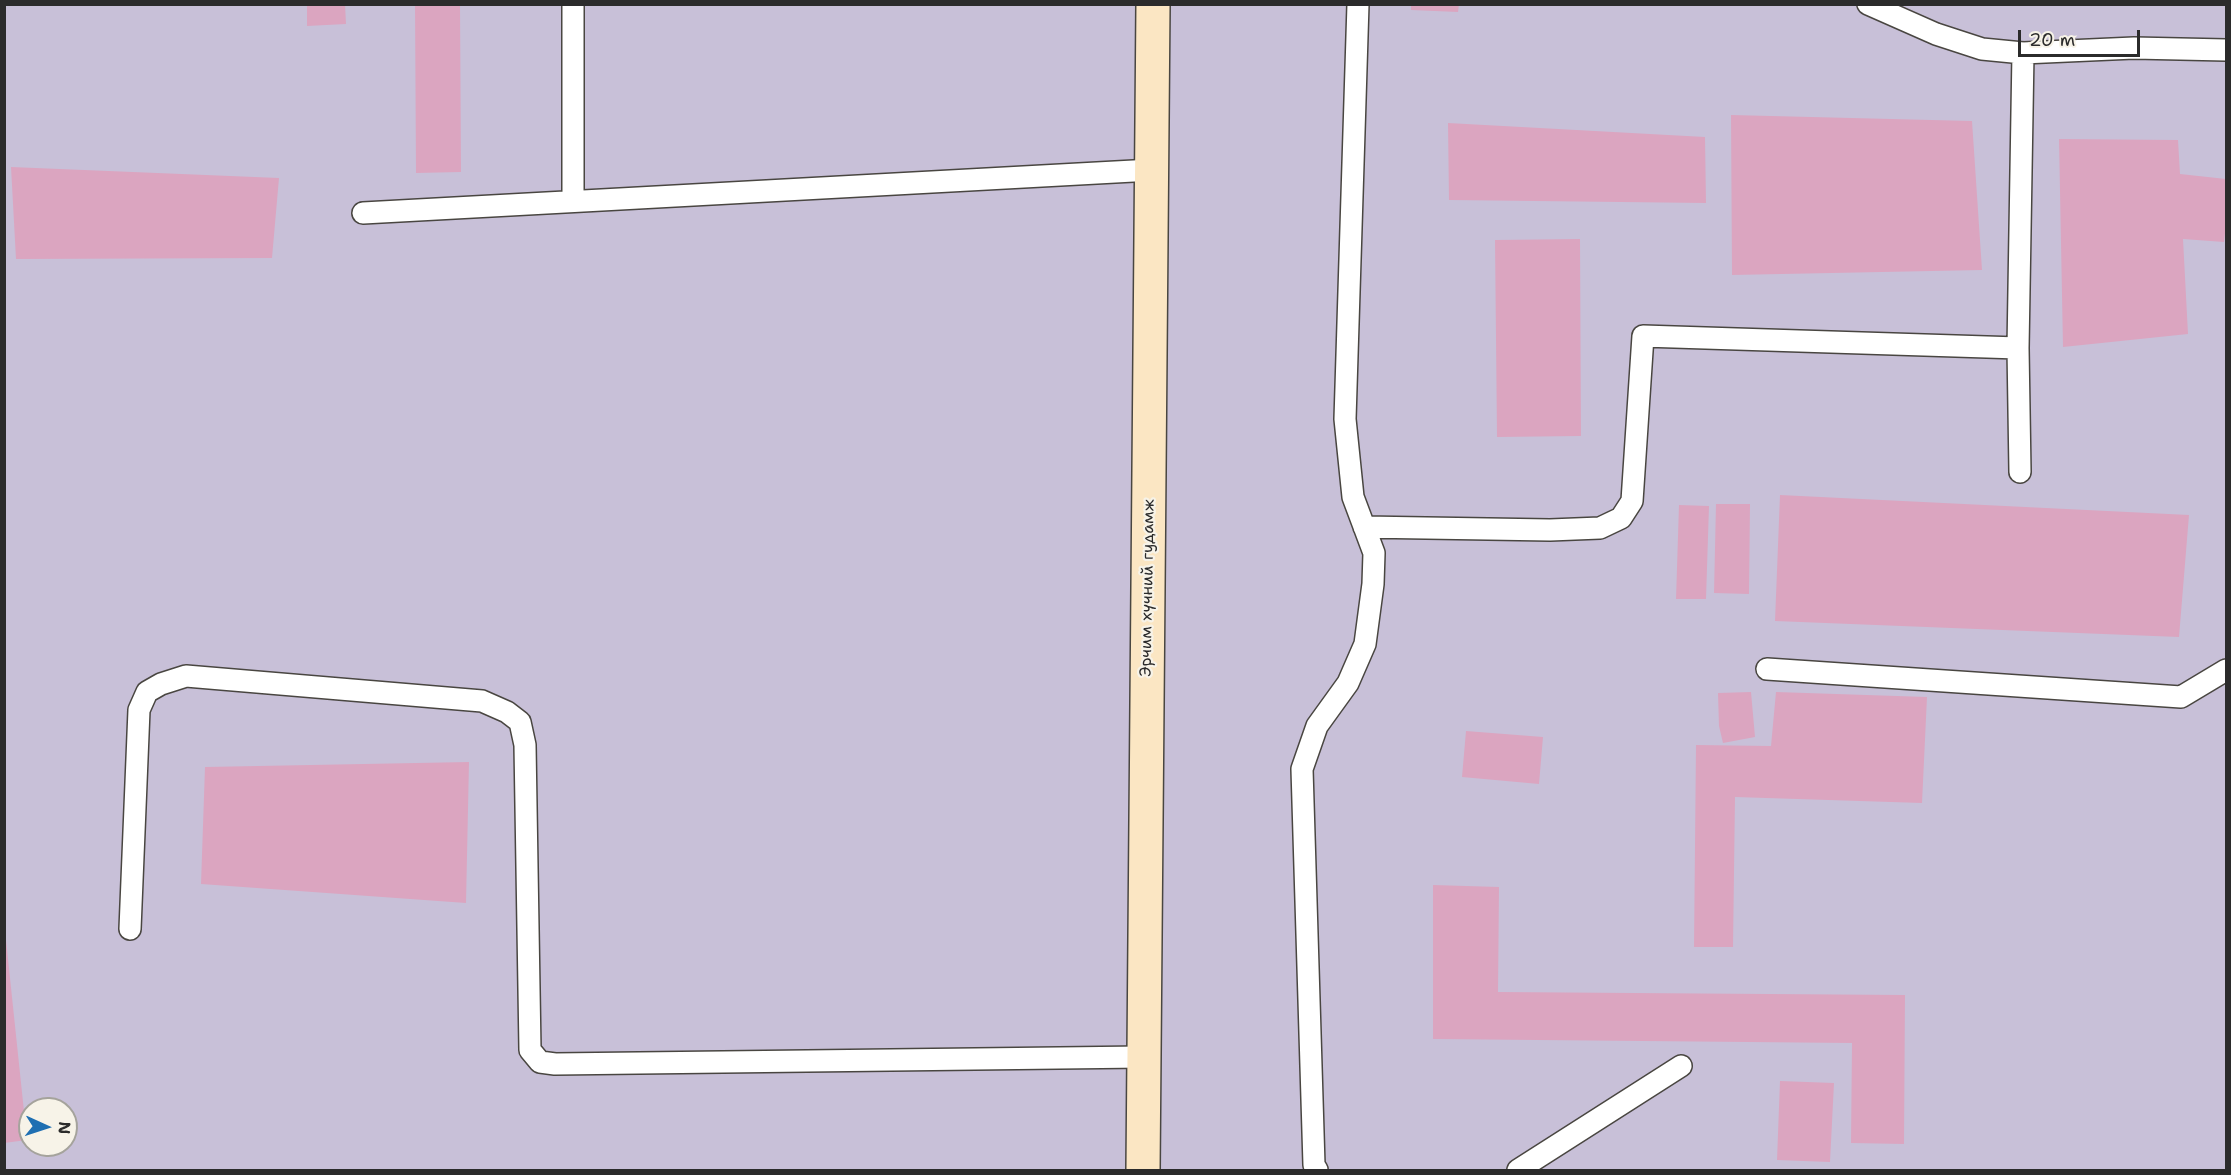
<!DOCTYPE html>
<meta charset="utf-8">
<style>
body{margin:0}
#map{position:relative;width:2231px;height:1175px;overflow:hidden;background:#f3ddc0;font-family:"Shantell Sans",sans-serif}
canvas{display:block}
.frame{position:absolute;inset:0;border:6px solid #2b2b2b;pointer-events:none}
.north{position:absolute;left:18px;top:1097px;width:60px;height:60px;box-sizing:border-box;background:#f7f3e8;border:2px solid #a5a39c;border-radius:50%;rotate:93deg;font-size:16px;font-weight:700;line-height:24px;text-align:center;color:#2b2b2b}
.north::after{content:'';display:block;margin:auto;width:21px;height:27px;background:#1f6fb2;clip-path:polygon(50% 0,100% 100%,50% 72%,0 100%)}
.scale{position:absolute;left:2018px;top:30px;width:122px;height:27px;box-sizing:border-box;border:3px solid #2b2b2b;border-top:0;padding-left:8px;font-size:18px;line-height:21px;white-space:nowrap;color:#2b2b2b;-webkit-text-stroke:4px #f7f3e8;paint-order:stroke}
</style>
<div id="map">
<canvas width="2231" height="1175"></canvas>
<div class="frame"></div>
<div class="north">N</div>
<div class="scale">20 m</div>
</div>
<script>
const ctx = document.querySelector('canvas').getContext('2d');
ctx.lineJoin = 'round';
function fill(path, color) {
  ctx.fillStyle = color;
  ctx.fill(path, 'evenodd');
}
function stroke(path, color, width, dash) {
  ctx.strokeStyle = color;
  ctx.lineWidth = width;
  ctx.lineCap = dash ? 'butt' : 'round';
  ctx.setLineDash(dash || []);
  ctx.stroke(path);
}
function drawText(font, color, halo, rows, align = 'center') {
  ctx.font = font + ' "Shantell Sans",sans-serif';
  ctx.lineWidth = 4.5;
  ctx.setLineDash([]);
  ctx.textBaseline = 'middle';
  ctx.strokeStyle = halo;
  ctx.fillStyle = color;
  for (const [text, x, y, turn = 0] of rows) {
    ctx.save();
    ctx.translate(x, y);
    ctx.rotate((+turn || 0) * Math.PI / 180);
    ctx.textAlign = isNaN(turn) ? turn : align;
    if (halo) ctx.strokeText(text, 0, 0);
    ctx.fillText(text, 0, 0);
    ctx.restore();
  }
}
fill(new Path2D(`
 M5 5H2226V1170H5ZM30 1109H66V1145H30Z`), '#c8c0d8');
fill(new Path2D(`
 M307 4H345L346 24 307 26Z
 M415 4H460L461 172 416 173Z
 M1411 4H1459L1458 12 1411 10Z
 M1731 115 1972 121 1982 270 1732 275Z
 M1448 123 1705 137 1706 203 1449 200Z
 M2059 139 2178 140 2180 174 2226 179V225L2224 242 2183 239 2188 334 2063 347Z
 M11 167 279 178 272 258 16 259Z
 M1580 239 1581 436 1497 437 1495 240Z
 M1780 495 2189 515 2179 637 1775 621Z
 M1716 504H1750L1749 594 1714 593Z
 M1679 505 1709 506 1706 599H1676Z
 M1751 692 1755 737 1723 743 1719 726 1718 693Z
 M1776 692 1927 697 1922 803 1735 797 1733 947H1694L1696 745 1771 746Z
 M1466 731 1543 737 1539 784 1462 777Z
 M469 762 466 903 201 884 205 767Z
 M1433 885 1499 887 1498 992 1905 995 1904 1144 1851 1143 1852 1043 1433 1039Z
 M4 940H6L27 1140 4 1143Z
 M1780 1081 1834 1083 1830 1162 1777 1160Z`), '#dba5c0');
const lane = new Path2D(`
 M1868 4 1936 34 1982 49 2023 53 2018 348 2020 472
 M2023 53 2134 48 2226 50
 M573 201V4
 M363 213 1152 170
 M1364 527 1550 530 1600 528 1621 518 1632 501 1643 336 2018 348
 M1767 669 2181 697 2226 670
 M130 929 139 710 147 692 161 684 186 676 482 701 507 712 520 722 525 745 530 1050 540 1062 555 1064 1143 1057
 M1317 1170 1314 1165 1302 769 1317 726 1348 683 1365 644 1373 584 1374 553 1353 497 1345 419 1358 4
 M1518 1170 1681 1066`);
const secondary = new Path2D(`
 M1143 1170 1153 4`);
stroke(lane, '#494641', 24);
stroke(secondary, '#494641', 36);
stroke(lane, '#fff', 21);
stroke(secondary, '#fbe6c3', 33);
drawText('16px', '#2b2b2b', '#f7f3e8', [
 ["Эрчим хүчний гудамж",1148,588,-89]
]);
</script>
